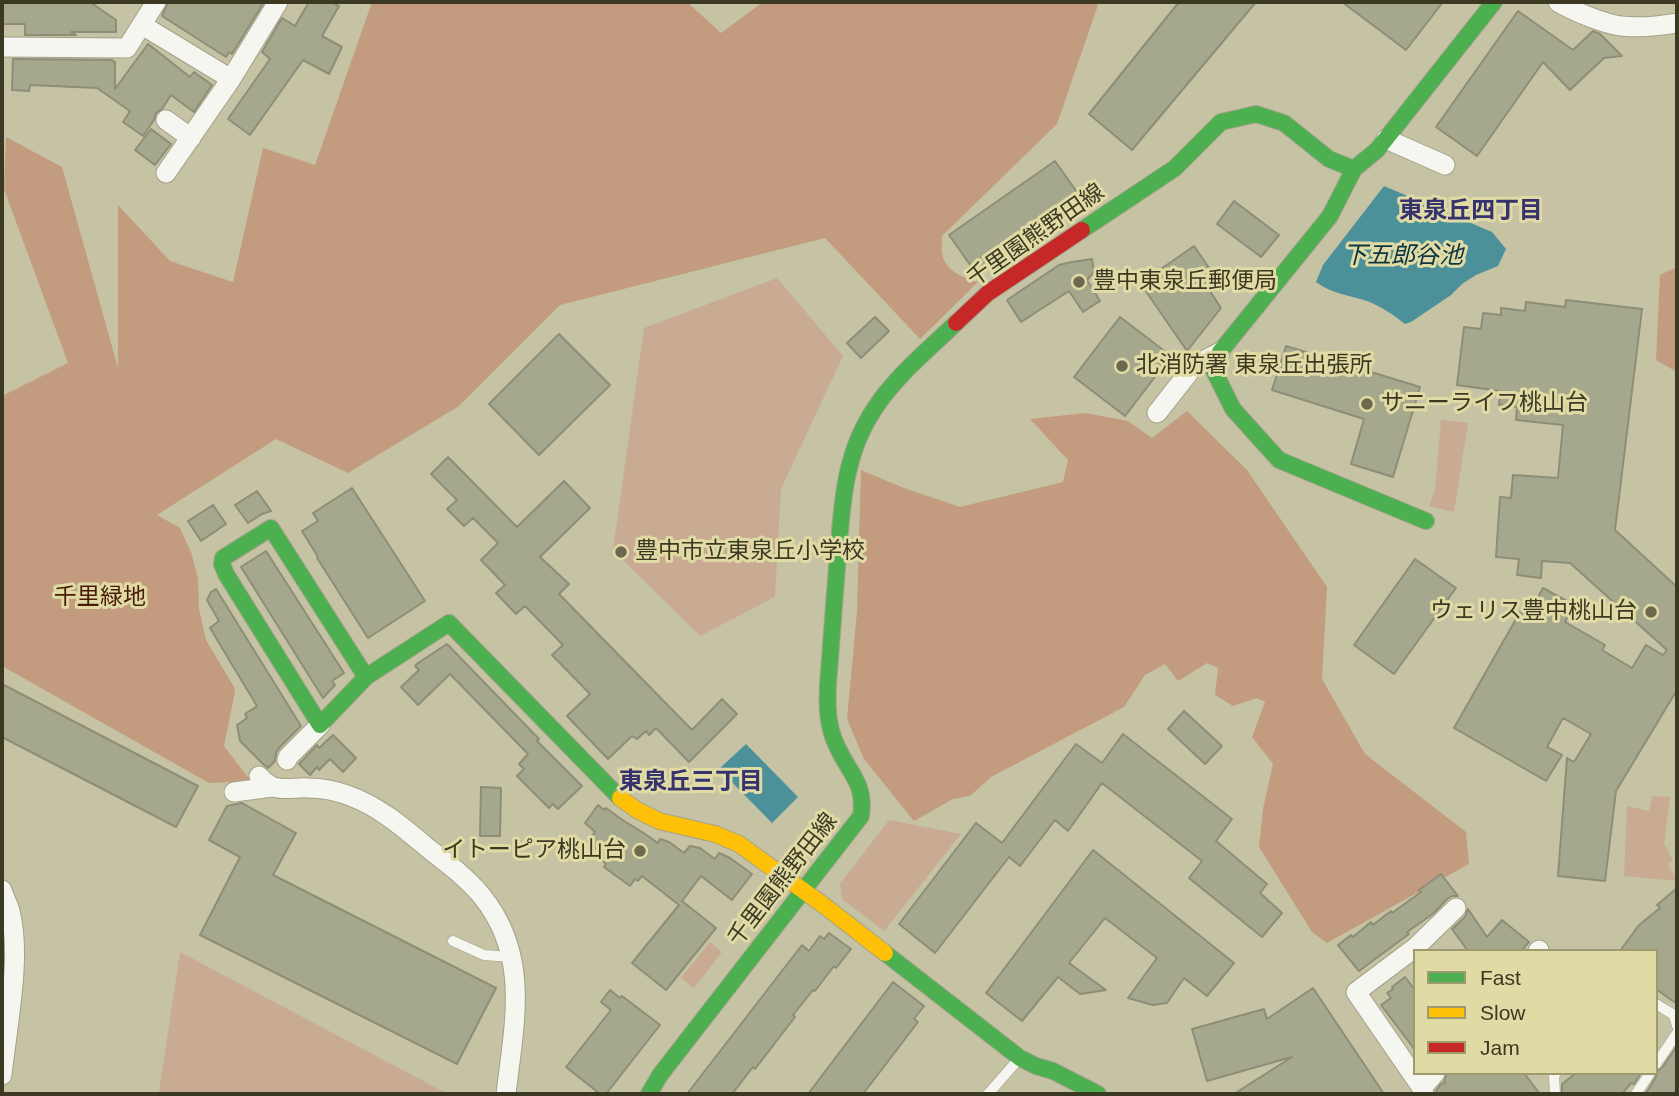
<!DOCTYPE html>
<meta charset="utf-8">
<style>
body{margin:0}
#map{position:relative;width:1679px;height:1096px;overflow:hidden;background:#c6c2a4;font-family:Arial,sans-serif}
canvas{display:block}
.frame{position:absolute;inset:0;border:4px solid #3c3923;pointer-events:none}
.legend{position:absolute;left:1413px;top:949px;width:245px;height:126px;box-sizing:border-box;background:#e0daa4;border:2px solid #9e9a70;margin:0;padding:9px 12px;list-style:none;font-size:21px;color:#3c3923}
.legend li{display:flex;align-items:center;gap:14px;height:35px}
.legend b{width:35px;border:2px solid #9e9a70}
</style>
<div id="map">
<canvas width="1679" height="1096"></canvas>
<div class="frame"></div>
<ul class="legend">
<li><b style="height:9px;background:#4caf50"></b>Fast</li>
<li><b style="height:9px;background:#ffc107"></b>Slow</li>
<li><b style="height:9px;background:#c62828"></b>Jam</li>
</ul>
</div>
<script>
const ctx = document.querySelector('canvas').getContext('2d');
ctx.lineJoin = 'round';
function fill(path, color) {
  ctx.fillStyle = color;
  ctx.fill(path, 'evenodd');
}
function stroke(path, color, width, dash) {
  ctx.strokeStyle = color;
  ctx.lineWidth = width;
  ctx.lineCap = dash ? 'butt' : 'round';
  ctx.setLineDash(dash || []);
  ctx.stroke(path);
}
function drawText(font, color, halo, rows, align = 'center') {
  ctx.font = font + ' Arial,"Noto Sans JP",sans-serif';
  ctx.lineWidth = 6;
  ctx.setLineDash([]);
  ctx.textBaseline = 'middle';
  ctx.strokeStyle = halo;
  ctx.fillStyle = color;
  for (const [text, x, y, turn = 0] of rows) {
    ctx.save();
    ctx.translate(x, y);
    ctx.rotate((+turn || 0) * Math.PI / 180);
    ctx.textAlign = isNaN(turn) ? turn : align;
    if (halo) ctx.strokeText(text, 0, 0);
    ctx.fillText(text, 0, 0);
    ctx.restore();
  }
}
fill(new Path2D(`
 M777 278 843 356 781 489 775 597 700 636 613 550 644 328Z
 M1441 420 1468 423 1454 512 1429 506 1435 490Z
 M1652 796 1670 797 1664 844 1673 860 1668 864 1677 881 1624 876 1627 806 1649 811Z
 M889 820 961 834 884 931 842 899 840 884Z
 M710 942 722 952 694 988 681 978Z
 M180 952 448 1094H180L159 1092Z`), '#c9ab94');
fill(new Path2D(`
 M372 2H687L721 33 763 2H1099L1057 124 942 236C942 244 941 253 944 260 949 272 966 279 978 282L920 339 825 238 560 305 459 406 348 473 276 439 157 515 180 528 191 552 198 578 199 609 206 640 234 687 235 692 224 746 250 780 249 781 209 783 2 666V396L68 363 4 189 6 137 62 167 118 368V205L170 261 233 282 263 148 315 165Z
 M1677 267V372L1656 360 1660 275Z
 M1187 411 1247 470 1327 587 1322 679 1365 754 1466 832 1469 864 1327 943 1312 932 1259 847 1263 809 1273 764 1252 737 1265 702 1257 698 1233 706 1215 695 1218 668 1207 663 1178 681 1165 664 1145 675 1124 707 991 777 970 796 953 799 914 821 864 759 847 719 857 611 861 470 904 488 960 507 1063 482 1068 460 1030 419 1085 413 1128 421 1152 438Z`), '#c39c7f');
fill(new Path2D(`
 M1384 186 1492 232 1506 249 1498 266 1476 275 1462 284 1451 295 1411 322 1405 324C1394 315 1380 306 1367 301 1349 295 1332 294 1316 282L1323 265Z
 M746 744 798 797 772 823 719 769Z`), '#4c909a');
const building = new Path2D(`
 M2 2H90L116 20V32H71L76 35H25V24H2Z
 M168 2H264L232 54 229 52 226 57 162 16Z
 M309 2H330L339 6 322 36 342 47 329 74 303 60 250 135 228 119 270 59 262 52 282 18 295 26Z
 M1179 2H1256L1132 150 1089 114Z
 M1342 2H1443L1406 50Z
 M1518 11 1573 50 1593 31 1600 34 1622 56 1604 58 1570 90 1543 62 1477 156 1436 127Z
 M148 44 190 77 194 72 212 85 194 112 171 95 162 109 156 113 154 120 143 136 123 122 130 111 97 88 30 85 29 91 12 90 13 59 112 60 115 62V89Z
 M151 129 171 144 155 165 135 150Z
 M1055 161 1084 202 978 276 949 235Z
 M1234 201 1279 235 1261 257 1217 224Z
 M1194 246 1220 284 1210 291 1221 308 1187 351 1143 287 1151 276Z
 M1092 259 1094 272 1087 280 1100 301 1083 312 1069 291 1021 322 1007 300 1059 265 1072 262Z
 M1566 300 1642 309 1615 530 1677 587V690L1616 791 1605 881 1558 876 1567 758 1574 762 1591 734 1563 718 1547 747 1562 755 1546 781 1454 728 1520 612 1527 616 1543 588 1574 605 1565 622 1605 645 1602 650 1632 668 1646 645 1663 655 1667 650 1570 563 1542 561 1541 578 1517 575 1519 559 1496 557 1500 497 1511 498 1513 475 1558 478 1563 425 1516 420 1517 407 1499 405 1500 391 1457 385 1464 327 1481 329 1483 313 1501 315V308L1525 311 1526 302 1565 307Z
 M875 317 889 331 861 358 847 343Z
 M1120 317 1171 356 1125 416 1074 377Z
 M559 334 610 385 539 455 489 404Z
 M1286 346 1420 387 1393 477 1351 464 1364 419 1272 390Z
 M448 457 517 527 564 481 590 508 540 557 569 584 559 594 692 730 722 699 737 714 689 762 656 728 649 735 646 731 637 739 632 736 608 759 567 716 590 694 552 655 563 645 525 606 516 614 496 593 505 585 481 560 498 543 473 518 464 526 447 509 457 500 431 474Z
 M352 488 425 601 368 638 317 558 318 557 302 531 318 521 313 513Z
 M257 491 271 511 262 514 248 523 235 505Z
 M213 505 226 524 201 541 188 521Z
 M266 551 344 673 332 681 335 685 323 698 241 567Z
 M1415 559 1456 588 1394 674 1354 645Z
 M216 589 301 726 279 748 276 753 275 761 268 768 263 764 240 741 237 725 247 718 245 714 257 706 210 628 219 621 207 600 211 592Z
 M447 644 539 739 537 741 582 786 558 809 553 804 549 808 517 776 524 769 519 764 528 754 450 674 418 705 401 687 419 670 415 666 418 663Z
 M2 684 198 786 176 827 2 737Z
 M1184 711 1222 746 1205 764 1168 729Z
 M1123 734 1232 819 1216 841 1267 884 1260 893 1282 913 1262 937 1189 878 1202 861 1102 783 1068 831 1055 820 1020 866 1009 857 935 953 899 924 976 823 1002 843 1076 744 1102 763Z
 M333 735 356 758 343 772 330 759 319 770 317 767 310 775 299 764 317 745 319 748Z
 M481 787 501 788 500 836H480Z
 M242 803 296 833 273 875 496 988 457 1064 200 935 240 857 209 840 227 806Z
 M598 805 604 810 606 808 621 819 645 834 658 843 660 839 669 842 684 853 690 846 700 848 715 859 719 853 730 858 752 874 732 900 701 876 682 901 716 928 666 990 632 963 679 905 642 876 638 881 635 879 630 886 604 867 606 864 601 860 604 855 587 842 595 832 585 823Z
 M1093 850 1234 963 1207 996 1184 978 1167 1003 1153 1005 1128 998 1157 958 1105 918 1069 963 1106 990 1080 994 1058 977 1022 1021 986 993Z
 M1441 874 1458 896H1452L1447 899 1434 913 1407 932 1409 934 1359 971 1338 945 1351 935 1353 937 1371 922 1373 925 1391 911 1392 913 1421 892 1419 890Z
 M1677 888V1004L1656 989V951H1620L1639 925 1660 908 1657 905Z
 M1468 909 1487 937 1502 920 1529 942 1521 951H1468L1452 929 1465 917Z
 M829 933 851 949 836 968 834 966 815 991 813 990 793 1015 795 1017 755 1069 753 1067 732 1094H687L802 945 809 951 820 936 824 939Z
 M1405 977 1415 990V1050L1381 1005 1391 998 1387 993 1393 989 1392 987Z
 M893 982 924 1006 914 1019 918 1022 863 1094H808Z
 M1313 988 1384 1094H1234L1292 1057 1207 1081 1192 1029 1264 1009 1267 1019Z
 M610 990 620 998 622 996 660 1025 606 1094H600L566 1067 611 1010 601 1002Z
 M1677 1046V1089L1674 1094H1649L1646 1093 1656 1077 1657 1071 1662 1068Z
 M1447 1073H1524L1540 1094H1436V1091L1441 1084 1445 1083 1444 1082Z
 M1576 1073H1641L1634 1084 1631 1083 1622 1094H1562V1084Z`);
fill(building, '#a6a88d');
stroke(building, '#8d8e77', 2);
const lane = new Path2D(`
 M453 941 484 955 511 957
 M1656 1004 1674 1015 1677 1026
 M1656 1064 1677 1033
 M988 1094 1017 1061
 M1555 1094 1554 1076 1556 1073
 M1636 1094 1650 1073`);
const street = new Path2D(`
 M1558 2C1573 11 1604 24 1621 26 1639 28 1660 26 1677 23
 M142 25 231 79
 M2 47 127 48 156 2
 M166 120 191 138
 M1386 139 1445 165
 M166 173 231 79 278 2
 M1157 413 1194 366 1220 352
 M287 760 288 757 320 725
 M259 776C262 780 267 784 271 786 281 791 297 787 308 788 322 788 337 791 350 796 380 807 405 829 429 849 447 863 466 877 481 895 531 956 514 1023 506 1094
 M234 792 272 787
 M2 890C4 897 8 904 10 911 22 956 7 1027 2 1075
 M1538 951 1539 950
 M1422 1088 1356 992 1416 947 1456 908
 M1424 1094 1422 1088 1435 1073`);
const fast = new Path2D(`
 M1354 169 1330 216 1220 352 1214 371 1233 409 1279 460 1426 521
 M1082 230 1175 168 1221 122 1256 114 1284 123 1329 159 1354 169 1377 150 1494 2
 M366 677 271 528 223 558 222 564 226 574 320 725 366 677 449 623 620 798
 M885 953 1020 1058 1036 1066 1053 1071 1098 1094
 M649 1094 660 1075 861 816C866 782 848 773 836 744 827 725 827 705 828 684 831 645 834 606 837 567 842 511 842 456 875 408 896 376 928 350 956 323`);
const slow = new Path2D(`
 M620 798 637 810 659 821 715 834 739 844 826 907 885 953`);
const jam = new Path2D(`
 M956 323 988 293 1082 230`);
stroke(lane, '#a3a189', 11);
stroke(street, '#a3a189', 21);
stroke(fast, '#a3a189', 18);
stroke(slow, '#a3a189', 18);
stroke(jam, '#a3a189', 18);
stroke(lane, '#f6f6f1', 10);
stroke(street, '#f6f6f1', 19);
stroke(fast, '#4caf50', 16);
stroke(slow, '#ffc107', 16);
stroke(jam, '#c62828', 16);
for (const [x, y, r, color] of [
 [1079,282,7,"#6c6950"],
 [1122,366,7,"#6c6950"],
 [1367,404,7,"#6c6950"],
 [621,552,7,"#6c6950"],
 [1651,612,7,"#6c6950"],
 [640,851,7,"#6c6950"]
]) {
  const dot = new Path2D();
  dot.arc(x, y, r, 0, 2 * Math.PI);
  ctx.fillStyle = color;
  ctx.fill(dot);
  stroke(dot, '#e0daa4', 2.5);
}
drawText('23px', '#3c3923', '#e0daa4', [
 ["千里園熊野田線",1036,236,-35],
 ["千里園熊野田線",783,880,-52]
]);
drawText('23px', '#3c3923', '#e0daa4', [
 ["豊中東泉丘郵便局",1093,282],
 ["北消防署 東泉丘出張所",1136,366],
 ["サニーライフ桃山台",1381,404],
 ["豊中市立東泉丘小学校",635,552],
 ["ウェリス豊中桃山台",1637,612,"right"],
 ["イトーピア桃山台",626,851,"right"]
], 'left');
drawText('23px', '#481b07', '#e0daa4', [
 ["千里緑地",100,598]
]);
drawText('bold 24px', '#35326d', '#e0daa4', [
 ["東泉丘四丁目",1471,211],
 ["東泉丘三丁目",691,782]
]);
drawText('italic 24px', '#0a3541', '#e0daa4', [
 ["下五郎谷池",1403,256]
]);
</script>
